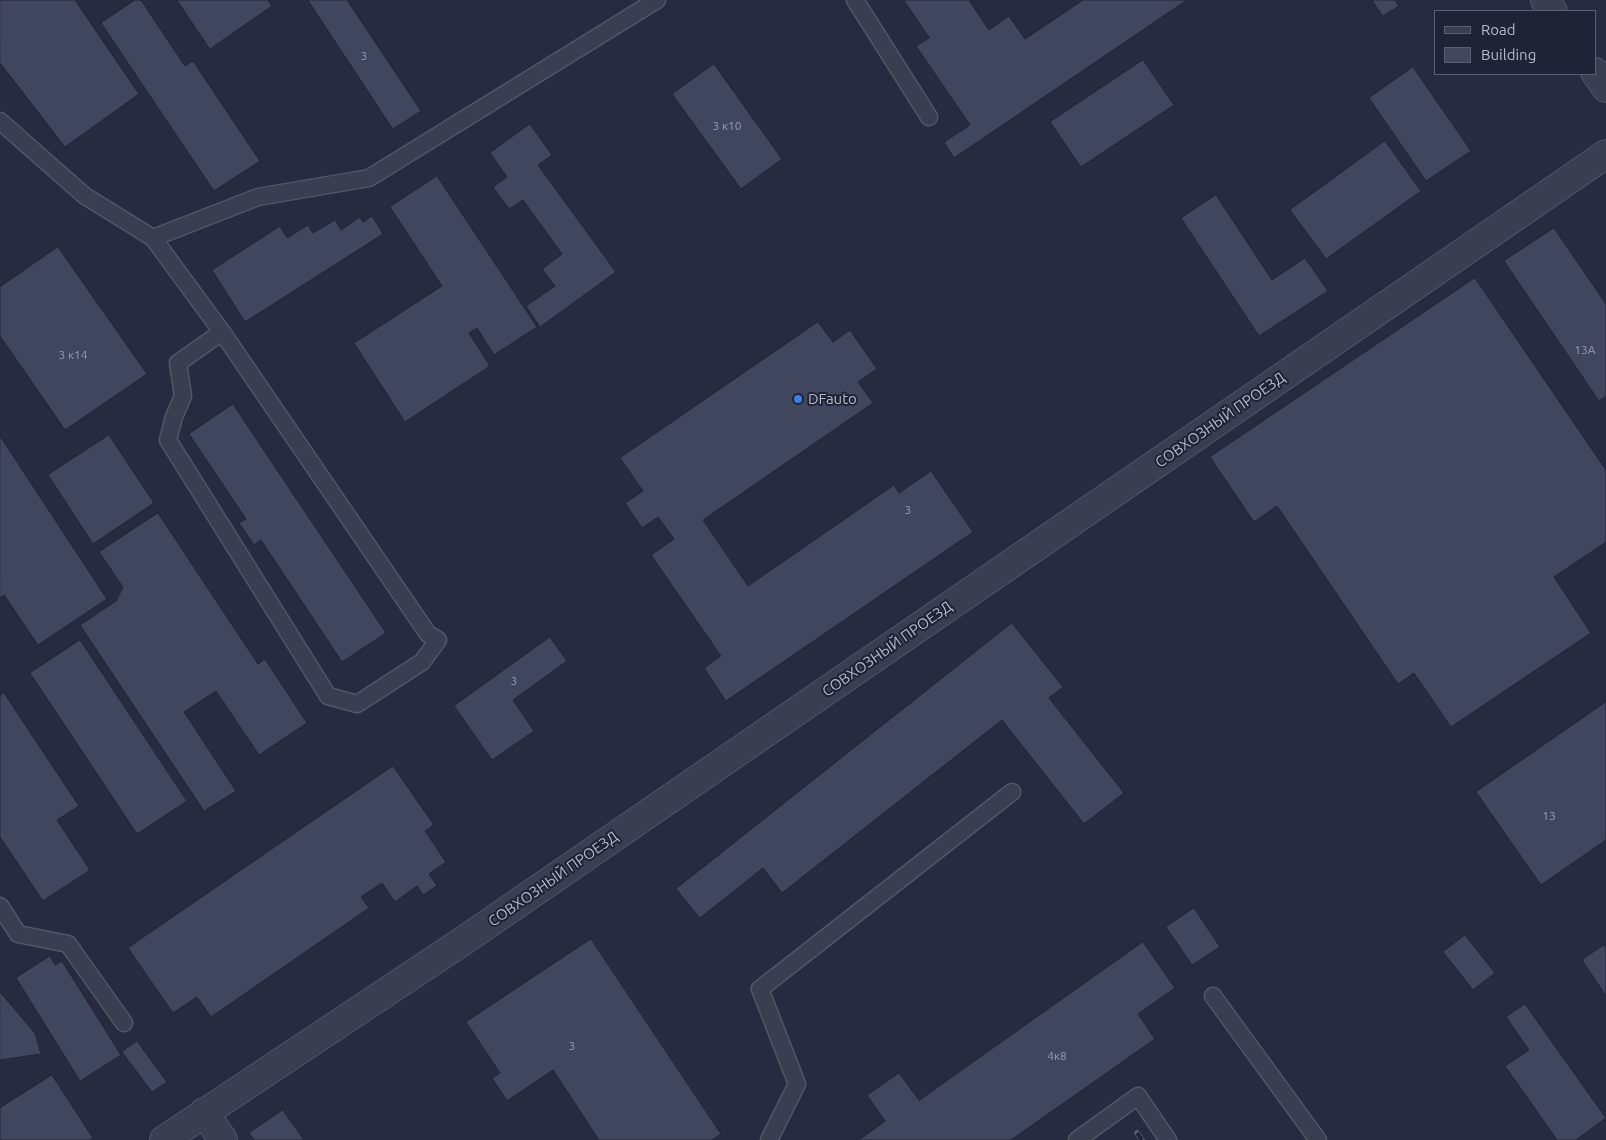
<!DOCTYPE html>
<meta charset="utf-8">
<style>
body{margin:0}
#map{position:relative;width:1606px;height:1140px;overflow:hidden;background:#262b40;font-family:Ubuntu,sans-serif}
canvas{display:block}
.legend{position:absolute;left:1434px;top:10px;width:162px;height:65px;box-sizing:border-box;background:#1f2335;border:1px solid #5c5f71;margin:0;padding:6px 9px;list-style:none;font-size:15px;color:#b7baca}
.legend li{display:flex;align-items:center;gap:10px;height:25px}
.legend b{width:25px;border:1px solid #5c5f71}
</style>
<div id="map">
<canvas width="1606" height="1140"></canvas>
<ul class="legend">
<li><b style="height:6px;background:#3a3e50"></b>Road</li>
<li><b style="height:14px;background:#40465d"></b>Building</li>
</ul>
</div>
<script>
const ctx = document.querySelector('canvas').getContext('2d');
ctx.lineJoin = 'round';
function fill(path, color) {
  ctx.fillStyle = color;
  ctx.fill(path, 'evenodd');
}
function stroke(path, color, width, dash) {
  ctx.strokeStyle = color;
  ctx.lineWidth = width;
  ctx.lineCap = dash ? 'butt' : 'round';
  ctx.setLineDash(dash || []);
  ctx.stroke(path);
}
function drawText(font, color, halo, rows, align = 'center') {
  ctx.font = font + ' Ubuntu,sans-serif';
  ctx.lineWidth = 4;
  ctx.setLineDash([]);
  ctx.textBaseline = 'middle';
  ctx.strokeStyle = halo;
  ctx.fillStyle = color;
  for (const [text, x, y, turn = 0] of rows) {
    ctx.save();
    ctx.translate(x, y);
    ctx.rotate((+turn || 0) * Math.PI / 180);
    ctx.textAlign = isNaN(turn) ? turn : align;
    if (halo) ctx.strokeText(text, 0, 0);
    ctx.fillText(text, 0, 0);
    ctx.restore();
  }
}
const building = new Path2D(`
 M0 0H75L139 94 65 147 0 63Z
 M135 0H141L185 66 193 61 260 161 214 191 101 23Z
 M177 0H268L272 6 210 49Z
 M308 0H347L421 111 393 129Z
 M904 0H969L989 30 1009 16 1025 39 1083 0H1187L954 158 944 142 970 125 916 46 929 38Z
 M1372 0H1395L1399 6 1383 16Z
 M1143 60 1174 105 1081 167 1050 122Z
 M714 64 782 159 741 189 672 94Z
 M1413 67 1471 151 1426 181 1369 98Z
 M530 124 552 155 538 165 616 272 540 327 526 306 555 286 542 269 562 254 523 200 509 209 493 187 507 177 490 153Z
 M1385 141 1421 191 1326 259 1290 210Z
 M437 176 537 327 494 355 477 328 469 333 490 366 405 422 354 343 442 286 390 207Z
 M1216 195 1272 280 1305 258 1328 291 1259 336 1181 218Z
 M372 216 383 234 245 322 212 270 280 226 287 238 308 225 313 233 335 220 341 230 360 217 363 222Z
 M1554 228 1606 304V396L1599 401 1504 261Z
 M58 247 147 374 65 430 0 336V287Z
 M1475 278 1606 470V542L1554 577 1591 633 1451 727 1414 673 1398 684 1277 506 1254 522 1210 457Z
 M818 322 833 342 850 330 877 369 858 382 873 403 703 520 748 586 894 485 899 493 931 471 973 532 726 701 704 668 721 656 651 555 674 539 658 517 642 528 625 503 643 491 620 458Z
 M233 404 386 633 342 662 261 540 254 545 239 523 246 519 189 434Z
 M109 435 154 503 93 544 48 475Z
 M0 436 107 599 38 645 4 595 0 598Z
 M158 513 258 664 265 659 307 723 259 755 216 691 184 712 236 791 204 811 80 625 116 601 123 587 99 552Z
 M1012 623 1063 687 1049 698 1124 793 1084 824 1002 720 782 893 763 868 700 918 676 889Z
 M550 637 567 661 513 700 534 731 492 760 454 706Z
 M80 640 187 801 137 834 30 673Z
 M4 693 79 806 57 820 90 870 43 901 0 837V696Z
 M1606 702V840L1541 885 1476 792Z
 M393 766 434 825 425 831 446 862 429 874 437 886 423 895 417 886 395 902 382 883 361 897 369 908 211 1017 197 997 173 1013 128 948Z
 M1194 908 1220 947 1192 965 1166 927Z
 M1465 935 1495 973 1473 990 1443 952Z
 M591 939 721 1134 712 1140H599L553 1070 507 1101 492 1078 500 1073 466 1022Z
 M1143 942 1175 988 1138 1014 1155 1039 1011 1140H859L885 1121 867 1095 899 1073 919 1100Z
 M1604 945 1606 948V996L1582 960Z
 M50 956 55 965 62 961 121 1055 80 1081 16 978Z
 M0 992 35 1033 41 1054 0 1060Z
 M1525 1004 1606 1118 1576 1140H1557L1505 1066 1529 1050 1506 1017Z
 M137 1041 167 1082 152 1092 122 1052Z
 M52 1075 93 1138 89 1140H0V1108Z
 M283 1110 304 1140H254L249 1133Z`);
fill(building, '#40465d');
stroke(building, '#212537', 1);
const lane = new Path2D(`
 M855 0 929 117
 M0 121 85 196 153 238 258 197 369 178 657 0
 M153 238 222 332 428 634 438 640 422 662 357 704 328 696 168 440 174 417 183 396 178 363 222 332
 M0 906 18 934 68 944 124 1023
 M1213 996 1318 1140
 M769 1140 797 1084 760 989 1012 792
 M1077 1140 1138 1096 1168 1140`);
const street = new Path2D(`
 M1545 0 1553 11
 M1595 72 1606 88
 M204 1112 223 1140
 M164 1140 463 941 1606 154`);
stroke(lane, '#525667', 19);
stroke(street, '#525667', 30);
stroke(lane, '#3a3e50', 16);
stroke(street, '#3a3e50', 28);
const rail = new Path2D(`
 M1137 1133 1142 1140`);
stroke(rail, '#5c6176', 5.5);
stroke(rail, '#1f2335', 4, [11]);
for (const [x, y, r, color] of [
 [798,399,5,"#3f7fe0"]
]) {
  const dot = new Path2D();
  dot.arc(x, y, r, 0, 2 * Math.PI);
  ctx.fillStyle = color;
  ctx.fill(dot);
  stroke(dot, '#1f2335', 2);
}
drawText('12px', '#999daf', null, [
 ["3",364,56],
 ["3 к10",727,126],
 ["13А",1585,350],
 ["3 к14",73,355],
 ["3",908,510],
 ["3",514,681],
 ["13",1549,816],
 ["3",572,1046],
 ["4к8",1057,1056]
]);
drawText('15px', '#b7baca', '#1f2335', [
 ["DFauto",808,399]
], 'left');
drawText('15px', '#b7baca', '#1f2335', [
 ["СОВХОЗНЫЙ ПРОЕЗД",1220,420,-35],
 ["СОВХОЗНЫЙ ПРОЕЗД",887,649,-35],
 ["СОВХОЗНЫЙ ПРОЕЗД",553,879,-35]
]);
</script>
